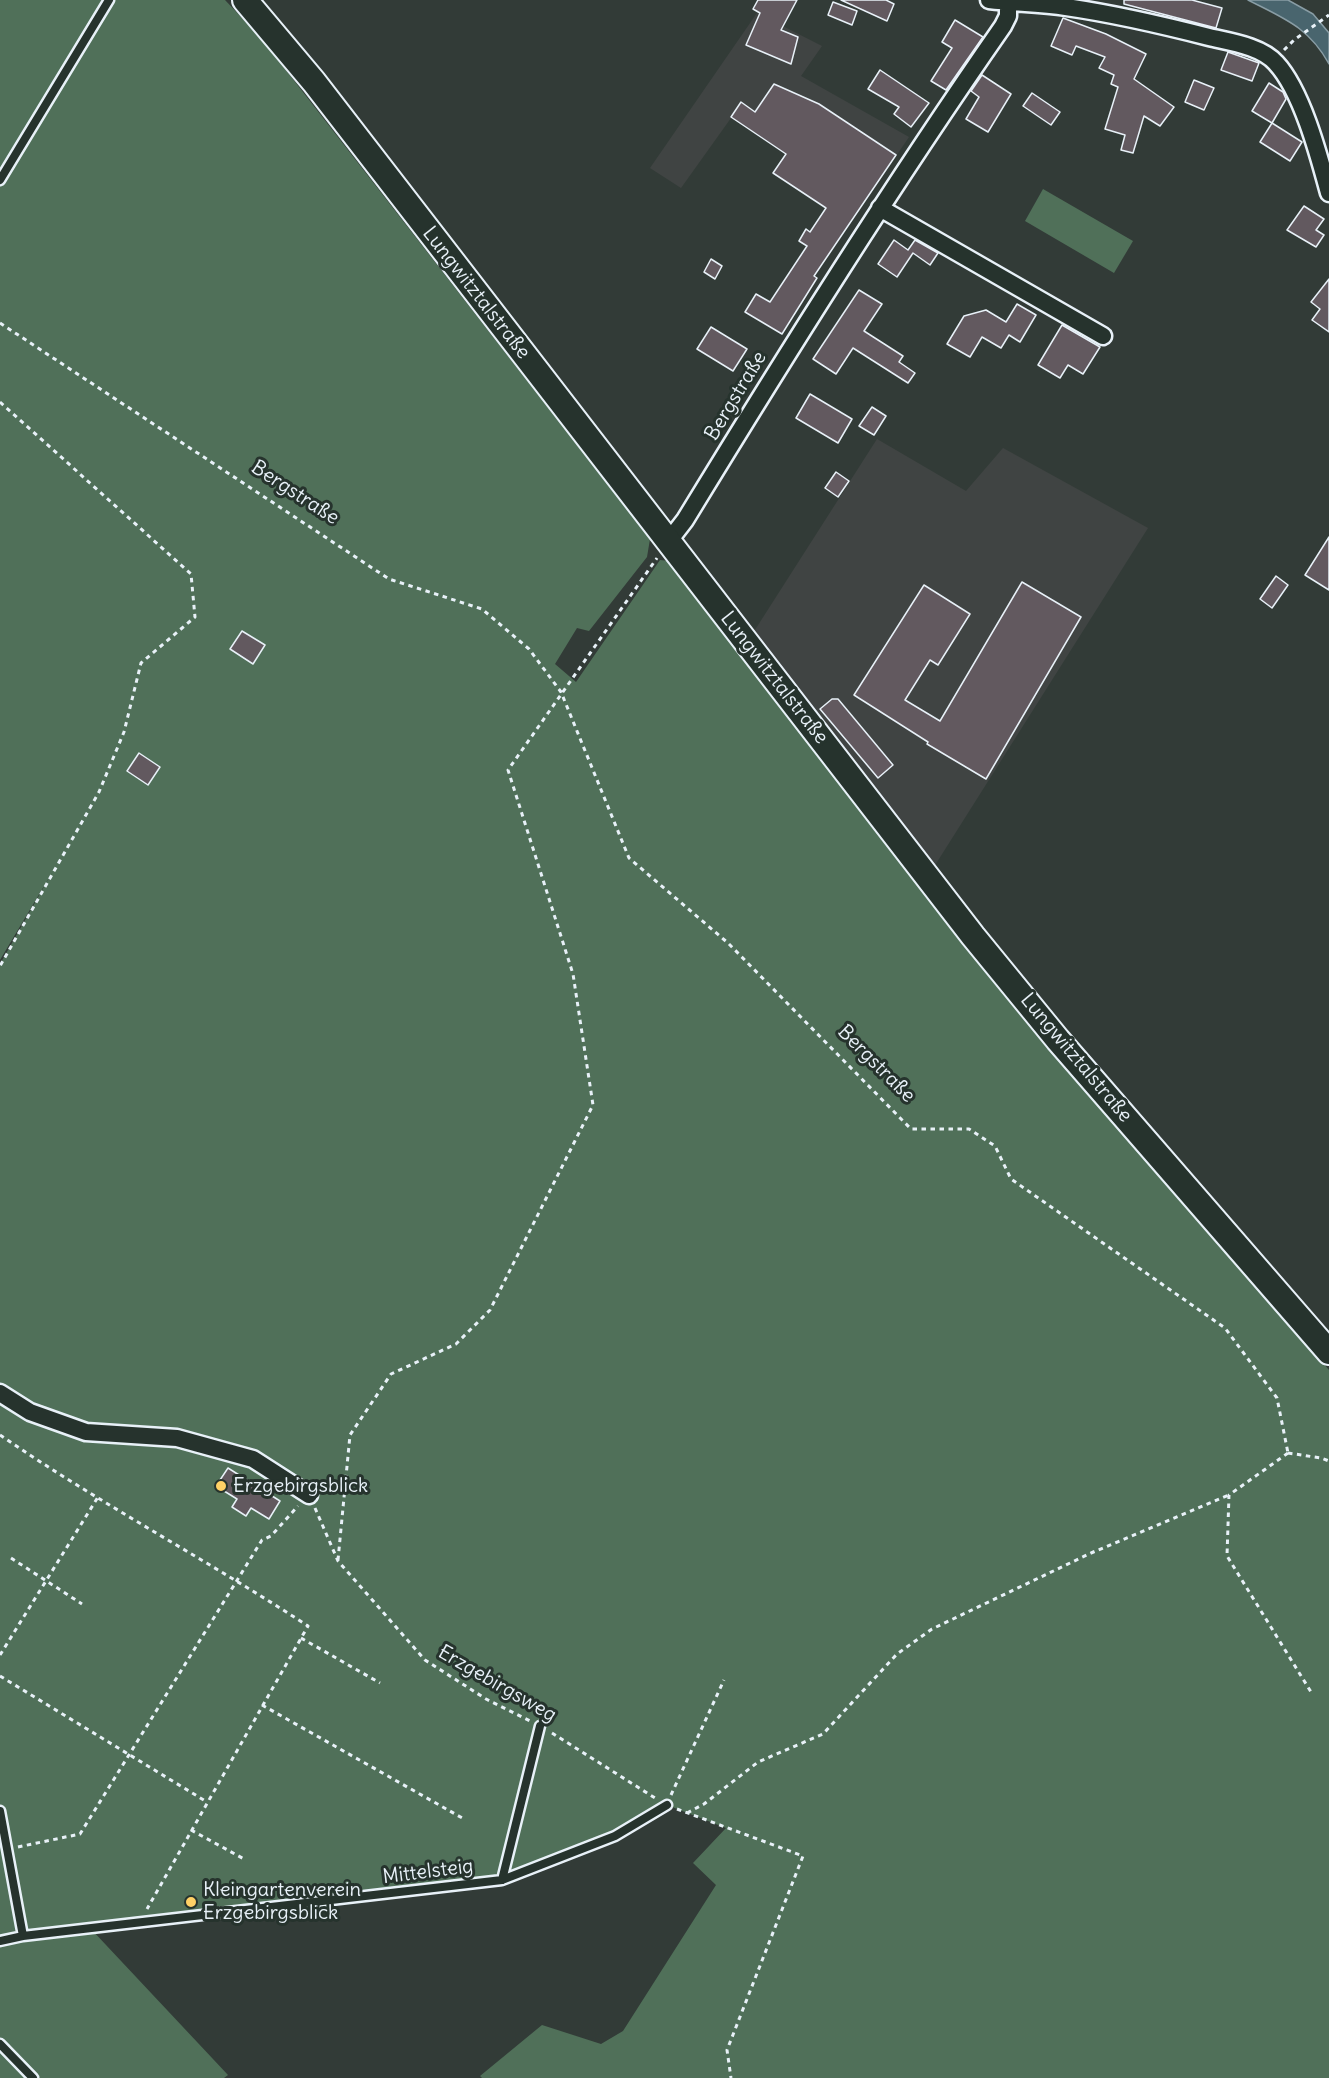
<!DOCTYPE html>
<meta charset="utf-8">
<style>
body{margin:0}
canvas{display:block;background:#323b37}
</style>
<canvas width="1329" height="2078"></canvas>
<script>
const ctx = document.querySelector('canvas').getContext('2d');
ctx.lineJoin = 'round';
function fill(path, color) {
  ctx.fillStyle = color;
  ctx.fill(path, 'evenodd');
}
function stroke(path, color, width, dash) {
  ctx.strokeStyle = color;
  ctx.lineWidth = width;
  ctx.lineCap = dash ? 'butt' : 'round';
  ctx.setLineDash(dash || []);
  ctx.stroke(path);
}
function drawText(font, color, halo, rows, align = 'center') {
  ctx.font = font + ' Delius,sans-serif';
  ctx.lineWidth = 6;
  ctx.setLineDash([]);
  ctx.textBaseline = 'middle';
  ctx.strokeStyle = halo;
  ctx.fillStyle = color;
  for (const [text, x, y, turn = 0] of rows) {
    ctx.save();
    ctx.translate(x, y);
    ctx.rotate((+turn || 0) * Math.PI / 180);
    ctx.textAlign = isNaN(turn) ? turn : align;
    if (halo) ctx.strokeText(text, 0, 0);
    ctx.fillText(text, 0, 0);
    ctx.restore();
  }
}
fill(new Path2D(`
 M757 13 822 46 801 76 909 137 826 259 799 241 806 229 810 232 826 208 773 173 786 154 731 118 681 188 650 168Z
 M877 439 966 491 1003 448 1148 528 932 870 753 633Z`), '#404443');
fill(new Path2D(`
 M0 0H225L261 38 650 539 647 557 589 631 577 628 555 664 576 682 660 560 669 561 965 942 1329 1370V2078H482L480 2076 542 2025 601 2044 623 2031 716 1885 693 1863 726 1828 667 1805 615 1836 502 1880 91 1929 228 2075 224 2078H0V964L53 871 0 960Z
 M1043 189 1133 241 1114 273 1025 221Z`), '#507059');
const water = new Path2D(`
 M1248 0H1288L1313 14 1329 33V64C1309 27 1283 18 1248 0Z`);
fill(water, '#49656e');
stroke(water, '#899da5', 1.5);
const building = new Path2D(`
 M758 0H797L781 30 798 37 791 64 746 45 760 13 753 9Z
 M841 0H886L894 4 887 21Z
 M1124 0H1192L1222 8 1216 28 1124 4Z
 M833 2 857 11 852 25 828 15Z
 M1063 18 1106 34 1146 54 1134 79 1174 107 1160 126 1144 116 1133 153 1121 150 1125 135 1105 129 1118 87 1111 84 1114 75 1099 68 1105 57 1076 46 1072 55 1051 46Z
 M955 20 983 37 946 90 931 81 952 48 942 42Z
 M1228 52 1259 63 1252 81 1221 70Z
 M880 70 929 103 911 127 894 114 899 107 868 89Z
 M982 75 1011 94 988 132 966 119 979 97 971 91Z
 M1194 80 1214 88 1204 110 1185 102Z
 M1269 83 1283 92 1286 99 1272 123 1252 111Z
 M774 84 819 104 896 155 814 276 817 278 782 334 745 312 756 294 770 302 807 246 799 241 806 229 810 232 826 208 773 173 786 154 731 117 741 102 755 112Z
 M1032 93 1060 112 1051 125 1023 106Z
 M1272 123 1302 142 1290 161 1260 142Z
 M1304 206 1324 219 1316 230 1324 235 1316 247 1287 230Z
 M894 240 908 250 915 240 938 253 930 265 913 253 897 277 878 264Z
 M711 259 722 266 715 279 704 272Z
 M1329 279V332L1312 320 1320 309 1311 302Z
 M859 290 882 304 864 331 903 356 899 362 915 373 908 383 853 348 836 374 813 359Z
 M1017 304 1036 315 1020 342 1009 335 1001 348 982 337 970 357 947 344 964 316 986 310 1006 322Z
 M1062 325 1100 347 1083 374 1068 365 1060 378 1038 365Z
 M711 327 747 349 733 371 697 349Z
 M810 394 852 419 838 443 796 418Z
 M872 407 886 416 874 435 859 426Z
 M836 472 849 481 838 497 825 488Z
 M1329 537V590L1305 575Z
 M1276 576 1288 585 1272 608 1260 599Z
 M1022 582 1081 617 986 779 927 744 928 742 854 695 924 585 970 614 938 665 930 660 905 700 940 721Z
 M242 631 265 645 253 664 230 649Z
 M832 699H838L893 765 878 778 820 709Z
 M139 753 160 767 148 785 127 771Z
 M228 1468 280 1501 269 1519 251 1508 246 1516 232 1507 237 1499 216 1486Z`);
fill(building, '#62595f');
stroke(building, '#e8f1f8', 1.5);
const lane = new Path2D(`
 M0 180 109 0
 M0 1811 23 1936
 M502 1880 540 1726
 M0 1941 23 1936 502 1880 615 1836 667 1805
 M0 2044 33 2078`);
const street = new Path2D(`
 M989 0C1015 3 1041 3 1066 7 1115 14 1162 25 1209 37 1230 42 1261 46 1276 63 1302 91 1319 156 1329 193
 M880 208 1103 336
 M668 542 685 520C787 353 891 187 1003 26L1008 16V2
 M0 1393 30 1412 86 1432 177 1438 253 1459 309 1495`);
const secondary = new Path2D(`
 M245 0 314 82 973 936 1058 1040 1329 1352`);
stroke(lane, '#e8f1f8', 13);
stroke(street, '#e8f1f8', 21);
stroke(secondary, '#e8f1f8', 28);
stroke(new Path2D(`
 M1284 50 1294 40 1329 15
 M0 323 389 579 482 609 529 649 561 692 629 858 728 943 911 1129H969L995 1146 1011 1179 1225 1328 1277 1398 1288 1453
 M0 402 191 574 195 617 141 663 124 732 99 792 0 966
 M0 1435C99 1503 207 1560 308 1626L147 1909
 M1288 1453 1229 1495 1227 1556 1311 1692
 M1288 1453 1321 1458 1329 1461
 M315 1508 338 1561 425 1660 486 1699 530 1721
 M11 1558 82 1604
 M338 1560 350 1435 391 1374 456 1344 490 1310 593 1105 573 974 508 770 657 558
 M301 1638 380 1683
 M0 1655 98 1497
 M0 1676 207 1802
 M262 1705 464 1819
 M552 1733 655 1798
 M671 1795 724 1680
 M677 1809 803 1856 727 2050 731 2078
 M687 1813 704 1804 758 1762 823 1734 897 1654 932 1629 1091 1553 1229 1495
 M191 1830 244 1859
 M18 1847 80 1834 262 1540 271 1536 298 1506`), '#e8f1f8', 3, [4.5, 4.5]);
stroke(lane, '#26332d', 8);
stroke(street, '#26332d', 16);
stroke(secondary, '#26332d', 24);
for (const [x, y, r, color] of [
 [221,1486,6,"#ffd166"],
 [191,1902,6,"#ffd166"]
]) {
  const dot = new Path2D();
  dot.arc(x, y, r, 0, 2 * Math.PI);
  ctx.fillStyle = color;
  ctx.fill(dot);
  stroke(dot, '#26332d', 2);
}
drawText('20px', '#e8f1f8', '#26332d', [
 ["Lungwitztalstraße",476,293,52],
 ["Bergstraße",736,396,-59],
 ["Bergstraße",295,493,33],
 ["Lungwitztalstraße",774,678,52],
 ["Lungwitztalstraße",1076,1058,50],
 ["Bergstraße",876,1064,45],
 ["Erzgebirgsweg",497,1684,30],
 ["Mittelsteig",428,1872,-7]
]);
drawText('20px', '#e8f1f8', '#26332d', [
 ["Erzgebirgsblick",233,1486],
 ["Kleingartenverein",203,1890],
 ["Erzgebirgsblick",203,1913]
], 'left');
</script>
